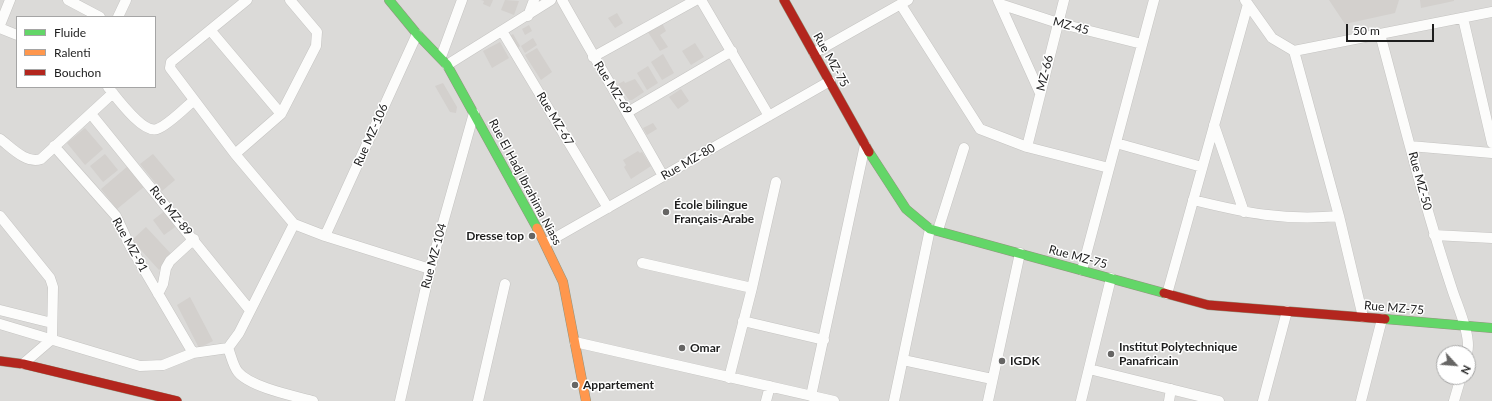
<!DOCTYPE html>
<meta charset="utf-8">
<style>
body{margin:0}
#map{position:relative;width:1492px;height:401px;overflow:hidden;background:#eceae6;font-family:Lato,sans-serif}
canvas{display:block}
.legend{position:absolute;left:16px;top:16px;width:140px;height:72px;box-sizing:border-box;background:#fff;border:1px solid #a5a5a5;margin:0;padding:5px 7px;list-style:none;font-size:12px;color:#1e1e1e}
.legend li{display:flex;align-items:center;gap:8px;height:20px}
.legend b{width:20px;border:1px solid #a5a5a5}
.north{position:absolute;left:1436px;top:345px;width:40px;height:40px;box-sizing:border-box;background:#fff;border:1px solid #a5a5a5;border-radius:50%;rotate:116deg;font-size:11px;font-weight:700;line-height:16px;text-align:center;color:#1e1e1e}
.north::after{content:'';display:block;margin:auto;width:14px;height:18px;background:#666564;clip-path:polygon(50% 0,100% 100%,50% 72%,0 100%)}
.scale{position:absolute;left:1346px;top:24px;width:88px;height:18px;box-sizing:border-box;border:2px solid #1e1e1e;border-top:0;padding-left:5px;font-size:12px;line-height:14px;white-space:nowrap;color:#1e1e1e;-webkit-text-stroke:3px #fff;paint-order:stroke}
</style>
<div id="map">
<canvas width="1492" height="401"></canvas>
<ul class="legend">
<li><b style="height:5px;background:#63d668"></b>Fluide</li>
<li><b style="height:5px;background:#ff974d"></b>Ralenti</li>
<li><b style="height:5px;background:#b3261e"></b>Bouchon</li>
</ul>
<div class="north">N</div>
<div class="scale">50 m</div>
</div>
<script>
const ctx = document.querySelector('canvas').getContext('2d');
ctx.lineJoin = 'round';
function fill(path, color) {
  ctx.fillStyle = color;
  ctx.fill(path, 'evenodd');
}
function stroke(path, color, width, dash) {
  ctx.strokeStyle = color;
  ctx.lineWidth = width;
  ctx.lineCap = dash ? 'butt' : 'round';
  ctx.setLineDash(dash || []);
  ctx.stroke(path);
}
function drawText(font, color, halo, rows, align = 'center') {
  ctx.font = font + ' Lato,sans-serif';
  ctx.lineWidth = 3;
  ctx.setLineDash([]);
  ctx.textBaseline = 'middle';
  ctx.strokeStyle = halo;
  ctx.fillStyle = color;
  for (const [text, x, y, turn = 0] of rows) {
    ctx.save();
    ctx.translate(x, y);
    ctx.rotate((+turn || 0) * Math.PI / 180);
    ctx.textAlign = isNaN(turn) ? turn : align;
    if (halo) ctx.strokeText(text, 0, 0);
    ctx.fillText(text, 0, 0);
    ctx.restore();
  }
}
fill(new Path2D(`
 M0 0H1492V401H0ZM17 17H155V87H17ZM1444 353H1468V377H1444Z`), '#dbdad8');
fill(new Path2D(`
 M481 0H493L490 7 483 4 484 1Z
 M505 0 519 1 514 15 501 10Z
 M1329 0H1399L1395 13 1345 24Z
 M1420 0H1454V1L1421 8Z
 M617 13 623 23 615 28 608 18Z
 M662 23 666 31 660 35 668 47 660 51 648 32Z
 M529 25 532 31 525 35 522 29Z
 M513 34 520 46 517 49 510 36Z
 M533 38 537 45 525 53 521 46Z
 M500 42 509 58 492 68 483 51Z
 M695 43 704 57 691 65 682 51Z
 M537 48 552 72 541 80 525 55Z
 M663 54 674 73 662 80 651 62Z
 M648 66 658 83 647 90 637 73Z
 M635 79 644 92 632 100H629L618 84 624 81 625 83Z
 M443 83 457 107 456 113 450 112 435 86Z
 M681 89 689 101 678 109 669 97Z
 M653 123 657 129 647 135 643 128Z
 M85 128 103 149 85 165 67 143Z
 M638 151 640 153 642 152 651 166 631 179 624 167 626 165 623 160Z
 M105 154 118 170 103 182 90 166Z
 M153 154 175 180 162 191 140 164Z
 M128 166 145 186 117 209 101 189Z
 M166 210 178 225 164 235 153 220Z
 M146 227 173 256 159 270 132 240Z
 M190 297 213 341 199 348 177 305Z`), '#d3d0cd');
const street = new Path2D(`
 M68 0 100 17
 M247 0 171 62 170 68 235 154 294 224 325 236 430 269
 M562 0C595 59 630 117 663 176
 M701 0 769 116
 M998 0 1040 93
 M1245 0 1272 38 1294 51 1339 216 1363 317
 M1000 4 1058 23 1142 44
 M901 5 980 129 1027 147 1109 168
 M528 16 534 0
 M118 17 126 0
 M1463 18 1492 143
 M0 25 10 0
 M0 28 17 35
 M211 31 281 114
 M502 31 608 208
 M1380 34C1403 119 1424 205 1452 289 1457 305 1472 337 1467 353
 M1294 51 1492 12
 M814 53 908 0
 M441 57 462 0
 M593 57 696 0
 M447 65 551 0
 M108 87C117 98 143 134 157 129 167 126 185 108 193 101
 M628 112 732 51
 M91 114 249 309
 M1214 125 1244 212
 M0 139C12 148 26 164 41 159L113 93
 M1116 143 1202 167
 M54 146 116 216 129 244 193 353
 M1410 146 1492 153
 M1027 147 1064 0
 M235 154 281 114 316 46 317 32 290 0
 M1193 200C1246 213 1284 221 1339 216
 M0 216 50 278 53 287 52 339 23 364
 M938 230 964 148
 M1434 235 1492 238
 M325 236 417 34
 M546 243 830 81
 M642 263 752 288
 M1082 270 1154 0
 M158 294 163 284 166 268 170 261 194 239
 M1167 294 1248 4
 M0 310 52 323
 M743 321 824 340
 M0 324 140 366 163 365 193 353 228 348 239 333 294 224
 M575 342 834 401
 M228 348C231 355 233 366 238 372 250 387 294 396 313 401
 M903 360 992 379
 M1089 369 1219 401
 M729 378 752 288 776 182
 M811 396 865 145
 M400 401 430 269 474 113
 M478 401 505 284
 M766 401 770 386
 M894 401 930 229
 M988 401 1020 253
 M1081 401 1111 278
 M1169 401 1171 389
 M1263 401 1287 311
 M1361 401 1382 319
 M1454 401 1461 377`);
const fast = new Path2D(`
 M389 0 417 34 447 65 537 228
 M869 152 906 209 930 229 1164 293
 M1385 319 1492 328`);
const slow = new Path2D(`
 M537 228 563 282 586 401`);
const jam = new Path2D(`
 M784 0 869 152
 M1164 293 1208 305 1385 319
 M0 361 23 364 177 401`);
stroke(street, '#c5c4c2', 11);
stroke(fast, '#93957f', 10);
stroke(slow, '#93957f', 10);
stroke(jam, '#93957f', 10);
stroke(street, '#fcfcfb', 10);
stroke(fast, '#63d668', 9);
stroke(slow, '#ff974d', 9);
stroke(jam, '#b3261e', 9);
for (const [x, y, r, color] of [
 [666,212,4,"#666564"],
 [532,236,4,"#666564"],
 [682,348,4,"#666564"],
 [1111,354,4,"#666564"],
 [1002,361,4,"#666564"],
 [575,385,4,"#666564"]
]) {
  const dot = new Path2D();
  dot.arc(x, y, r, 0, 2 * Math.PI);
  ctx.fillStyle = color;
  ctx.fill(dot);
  stroke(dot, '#fff', 1.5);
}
drawText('12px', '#1e1e1e', '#fff', [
 ["MZ-45",1071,26,15],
 ["Rue MZ-75",831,60,61],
 ["MZ-66",1045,73,-76],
 ["Rue MZ-69",613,88,58],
 ["Rue MZ-67",555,119,59],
 ["Rue MZ-106",371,135,-66],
 ["Rue MZ-80",688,162,-30],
 ["Rue MZ-50",1420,181,75],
 ["Rue El Hadj Ibrahima Niass",525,182,62],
 ["Rue MZ-89",171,211,51],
 ["Rue MZ-91",130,245,61],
 ["Rue MZ-104",434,256,-75],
 ["Rue MZ-75",1078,257,15],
 ["Rue MZ-75",1394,308,5]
]);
drawText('bold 12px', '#1e1e1e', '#fff', [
 ["École bilingue",674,205],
 ["Français-Arabe",674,219],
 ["Dresse top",524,236,"right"],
 ["Institut Polytechnique",1119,347],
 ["Panafricain",1119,361],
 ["Omar",690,348],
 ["IGDK",1010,361],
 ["Appartement",583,385]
], 'left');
</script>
